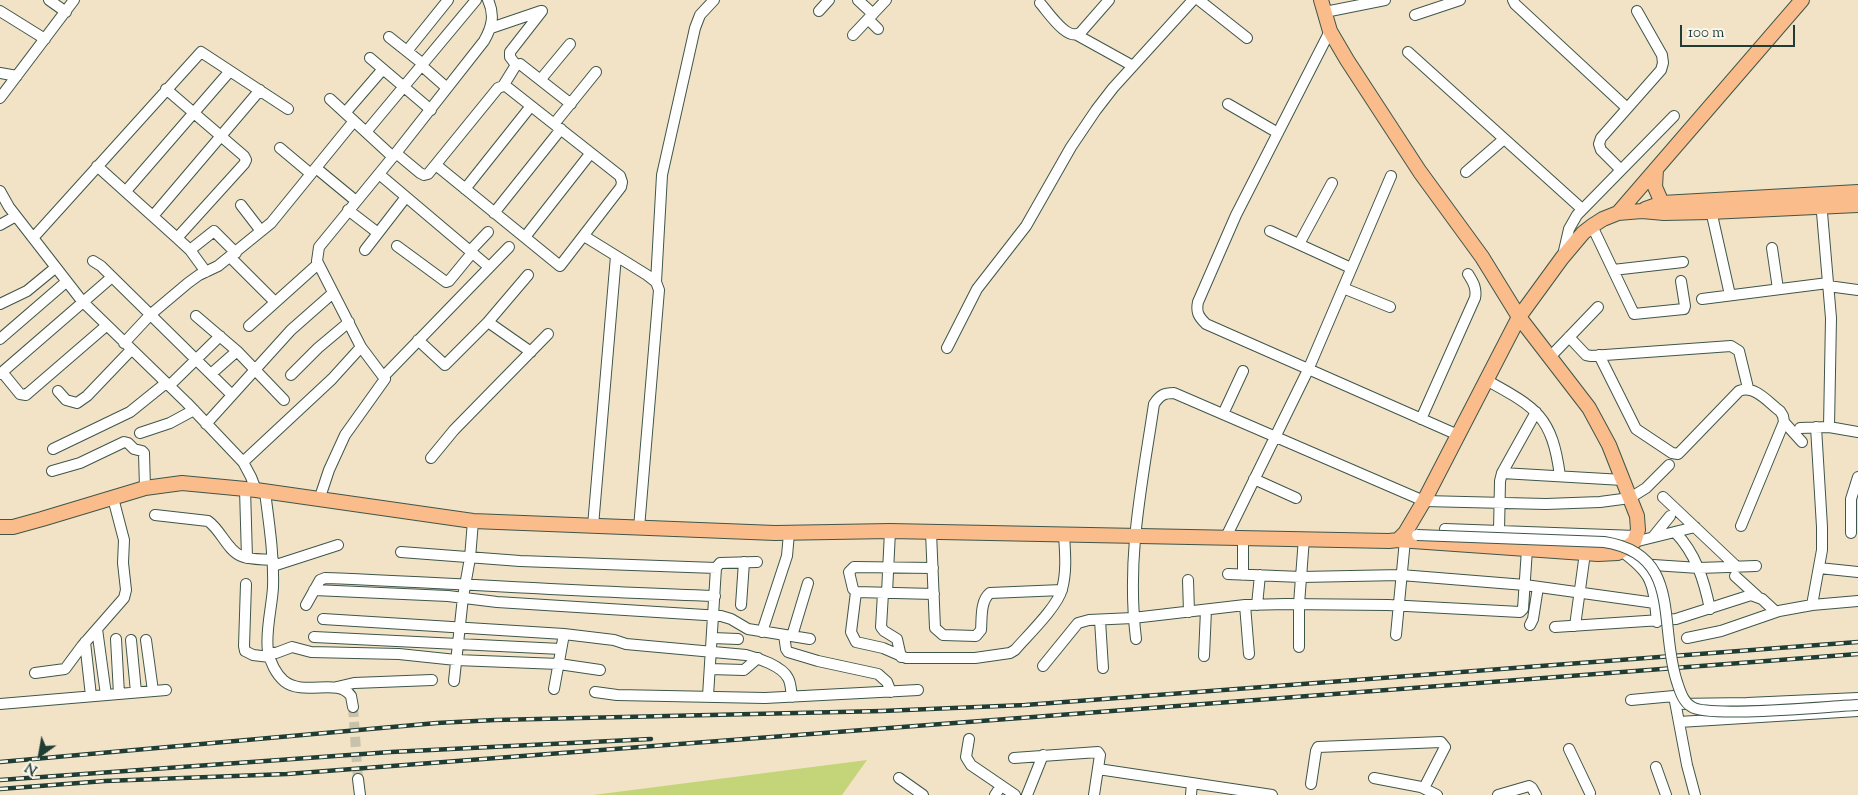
<!DOCTYPE html>
<style>
body{margin:0}
#map{position:relative;width:1858px;height:795px;overflow:hidden;background:#f2e3c7;font-family:"Sorts Mill Goudy",serif}
canvas{display:block}
.north{position:absolute;left:15px;top:730px;width:50px;height:50px;-webkit-text-stroke:4px #fbf7ec;paint-order:stroke;rotate:212deg;font-size:14px;font-weight:700;line-height:20px;text-align:center;color:#1f3d34}
.north::after{content:'';display:block;margin:auto;width:18px;height:22px;background:#1f3d34;clip-path:polygon(50% 0,100% 100%,50% 72%,0 100%)}
.scale{position:absolute;left:1680px;top:25px;width:115px;height:22px;box-sizing:border-box;border:2px solid #1f3d34;border-top:0;padding-left:6px;font-size:15px;line-height:18px;white-space:nowrap;color:#1f3d34;-webkit-text-stroke:4px #fbf7ec;paint-order:stroke}
</style>
<div id="map">
<canvas width="1858" height="795"></canvas>
<div class="north">N</div>
<div class="scale">100 m</div>
</div>
<script>
const ctx = document.querySelector('canvas').getContext('2d');
ctx.lineJoin = 'round';
function fill(path, color) {
  ctx.fillStyle = color;
  ctx.fill(path, 'evenodd');
}
function stroke(path, color, width, dash) {
  ctx.strokeStyle = color;
  ctx.lineWidth = width;
  ctx.lineCap = dash ? 'butt' : 'round';
  ctx.setLineDash(dash || []);
  ctx.stroke(path);
}
fill(new Path2D(`
 M867 760 842 795H593Z`), '#c3d578');
stroke(new Path2D(`
 M353 707 358 779`), '#c8c2aa', 10, [10, 5]);
const minor = new Path2D(`
 M49 0 66 12
 M858 0 873 14
 M1199 0 1247 38
 M1513 0 1515 4 1627 108
 M1040 3C1049 13 1068 43 1081 32L1109 0
 M0 11 45 39
 M819 11 829 0
 M1325 12 1385 0
 M1415 15 1460 0
 M868 19 878 29
 M491 28 541 11
 M1330 31 1236 215 1198 302C1196 312 1198 316 1206 324L1458 435
 M853 35 886 0
 M1077 35 1133 66
 M389 37 423 64
 M407 51 448 0
 M1408 52 1582 209
 M370 58 431 110
 M516 65 510 57V52L542 11
 M422 66 447 88
 M0 73 17 76
 M541 79 570 44
 M503 86 516 65 520 64 571 104
 M166 89 244 156 246 160 244 164 177 238
 M0 98 74 0
 M330 99 393 157
 M1228 104 1278 133
 M345 113 383 69
 M554 124 596 72
 M366 132 476 0
 M280 148 311 174
 M396 153 420 173 424 175 428 174 498 88 503 86 507 87 620 176 622 182 621 187 560 266 436 165
 M97 166 177 238 190 250 206 272
 M316 168 356 201
 M1621 170 1601 150 1599 144 1601 138 1661 70 1663 63 1662 55 1637 11
 M1466 172 1504 139
 M379 174 489 267
 M465 189 531 106
 M0 191 9 207 82 301 187 403 243 462 251 477 256 490
 M126 191 230 71
 M1821 201 1831 318 1829 427
 M241 205 261 231
 M1710 206 1730 295
 M348 210 378 233
 M494 213 561 129
 M153 216 260 90
 M0 225 16 216
 M1592 226 1634 314 1684 309 1685 306 1681 281
 M1270 231 1351 268
 M584 236 647 275 656 282 659 290 639 528
 M525 237 590 154
 M33 238 201 52 288 109
 M1299 244 1332 183
 M397 246 446 282 449 281 472 253
 M1772 248 1778 289
 M190 250 214 231 236 253
 M365 250 406 197
 M470 251 488 232
 M1563 255 1569 229 1577 215 1674 116
 M230 257 275 302
 M93 261 101 266 232 395
 M1613 270 1683 262
 M656 282 662 175 695 28 700 15 714 0
 M1828 286 1858 290
 M1343 288 1390 307
 M1702 299 1828 283
 M0 304 27 291 55 268
 M196 316 237 351 284 400
 M488 322 531 352
 M249 326 318 264
 M1569 337 1586 355 1591 356 1731 346 1739 351 1748 388
 M0 339 66 282
 M418 340 445 365 488 322 528 275
 M124 343 150 315 188 283 199 275 218 266 271 223 354 121
 M947 348 977 289 1026 226 1071 147 1096 110 1113 88 1193 0
 M1599 355 1636 429 1672 453 1678 454 1682 450 1739 391C1754 384 1769 403 1780 411L1783 416 1784 422 1741 526
 M1550 357 1598 307
 M2 372 20 394 26 395 106 326
 M0 374 112 277
 M211 374 237 351
 M291 375 318 348 349 322
 M384 376 509 247
 M1486 380C1537 408 1552 416 1560 476
 M169 386 220 336
 M58 391 66 400 77 403 87 396 131 350
 M1223 414 1243 371
 M1421 419 1475 298C1477 288 1473 282 1468 274
 M1784 422 1802 442
 M206 424 291 330 333 293
 M1800 428 1829 427 1858 432
 M140 433 170 423 194 410
 M53 449 130 412 166 383
 M431 458 454 430 548 334
 M243 462 332 379 361 347
 M52 471 80 463 124 442 128 443 134 449 142 451 144 453 145 488
 M1502 473 1623 480
 M1254 479 1296 498
 M245 489 247 558
 M265 492C269 523 274 555 273 587 272 607 265 632 268 651 270 662 276 674 284 681 304 697 338 677 351 696L353 707
 M1663 497 1737 567
 M319 500 329 470 345 435 385 379 361 347 317 261 319 247 396 153 484 41C492 27 495 15 488 0
 M155 515 208 521C221 530 227 550 241 556 250 560 263 559 273 560
 M593 526 616 256
 M1445 529 1636 536
 M1499 531 1500 481 1502 473 1536 412
 M931 532 935 628 943 635 976 636 981 630C982 619 980 601 990 593L1062 590
 M1675 532C1696 554 1704 580 1710 609
 M1851 533V499L1858 477
 M1226 537 1308 370 1391 176
 M1243 537V575
 M1653 537 1670 516
 M1634 542 1695 527
 M1621 551C1654 575 1653 583 1657 622
 M401 552 520 561 716 568
 M1638 564 1699 568 1756 566
 M273 566 338 545
 M933 568 854 567 849 572 853 589 856 592 934 594
 M1819 568 1858 572
 M1228 574 1301 577 1401 575 1525 585 1655 603
 M1735 576 1757 596
 M1188 580 1189 612
 M246 584 244 646 245 651 253 655 270 657
 M314 590 448 596 497 602 721 616 731 619 748 629 810 639
 M856 592 851 632 856 642 883 648 906 658H975L1010 653 1015 650C1028 635 1058 606 1062 589 1067 571 1065 552 1064 534
 M883 593 881 627 884 631 897 639 901 657
 M887 593 890 531
 M306 605 320 580 325 578C455 583 585 592 715 596
 M741 605 744 562
 M1245 605 1249 654
 M1257 605 1260 575
 M1812 605 1822 550V527L1816 427
 M323 619 564 634 614 640 626 644 746 655C758 658 782 666 788 678 791 683 791 691 792 697
 M1100 620 1103 668
 M1530 625 1533 619 1538 587
 M1575 626 1585 553
 M1555 627 1676 619 1751 595 1762 599 1776 612
 M97 629 106 695
 M762 632 787 556 789 533
 M784 635 786 649 788 652 818 661 878 674 887 682 891 692
 M1396 635 1405 540
 M792 636 808 583
 M314 637 561 649
 M712 638 738 639
 M1687 638 1721 631 1779 611 1812 605 1858 601
 M116 639 119 694
 M1136 639C1126 557 1142 485 1154 404 1160 395 1164 393 1174 393L1424 501 1546 504 1600 502 1630 498 1646 488 1669 465
 M131 640 136 692
 M146 640 153 691
 M85 642 91 696
 M1299 647V604L1304 538
 M268 652 276 653 292 647 311 652 399 654 456 660 559 664 600 670
 M1204 656 1206 610
 M1043 666 1078 623 1089 620 1133 618 1245 605 1286 604 1388 605 1520 612 1523 609 1527 549
 M710 669 744 670 758 658
 M35 673 65 669 82 646 124 598 126 590 123 563 124 540 113 498
 M454 681 463 597 470 558 473 521
 M337 687 354 683 432 680
 M554 689 564 634
 M595 692 617 695 765 698 918 690
 M708 696 716 568 720 563 757 562
 M1631 700 1674 696 1687 765 1695 795
 M0 704 166 690
 M1676 704 1747 703 1858 698
 M1679 722 1858 711
 M969 739 966 757 971 765 1015 795
 M1569 749 1590 793
 M1014 758 1098 752 1100 755 1094 795
 M1656 767 1666 795
 M1098 769 1272 795
 M899 778 923 795
 M1374 778 1421 787 1437 795
 M358 779 360 795
 M1311 784 1316 751 1318 747 1441 742 1445 747 1424 788
 M995 795 1001 786
 M1027 795 1043 755
 M1191 795 1192 783
 M1498 795 1529 786 1532 788 1536 795`);
const major = new Path2D(`
 M1321 0 1330 31 1347 60 1420 172 1482 257 1519 317 1589 408 1609 445 1637 516 1638 530 1634 542 1618 553 1598 554 1398 540
 M1656 169 1655 187 1662 203
 M1645 209 1662 203 1858 192
 M1618 213 1802 0
 M0 527H13L42 519 145 488 182 483 256 490 473 521 775 533 890 531 1389 541 1398 540 1405 533 1424 501 1519 317 1562 258 1583 233 1592 226 1603 219 1618 213 1642 211 1664 213 1710 212 1858 205`);
stroke(minor, '#3f564a', 12);
stroke(major, '#3f564a', 16);
stroke(minor, '#fff', 10);
stroke(major, '#f9bc8a', 14);
const rail = new Path2D(`
 M0 762 437 723 495 720 882 711 1025 705 1858 642
 M0 780 391 752 651 739
 M0 789 105 781 287 774 1858 654`);
stroke(rail, '#1f3d34', 4.5);
stroke(rail, '#fbf7ec', 2.5, [8]);
const minorBridge = new Path2D(`
 M1417 535 1604 542C1683 554 1658 625 1677 682 1680 691 1683 702 1692 707 1709 718 1830 706 1858 705`);
stroke(minorBridge, '#3f564a', 12, []);
stroke(minorBridge, '#fff', 10);
</script>
